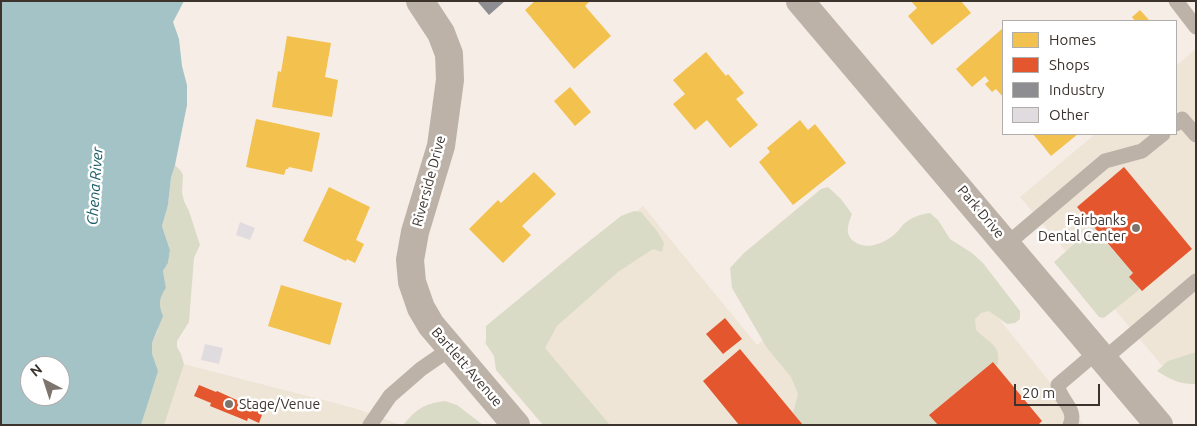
<!DOCTYPE html>
<style>
body{margin:0}
#map{position:relative;width:1197px;height:426px;overflow:hidden;background:#f7ede7;font-family:Ubuntu,sans-serif}
canvas{display:block}
.frame{position:absolute;inset:0;border:2px solid #3c332d;pointer-events:none}
.legend{position:absolute;left:1002px;top:20px;width:175px;height:115px;box-sizing:border-box;background:#fff;border:1px solid #b1adab;margin:0;padding:6px 9px;list-style:none;font-size:15px;color:#3c332d}
.legend li{display:flex;align-items:center;gap:10px;height:25px}
.legend b{width:25px;border:1px solid #b1adab}
.north{position:absolute;left:20px;top:356px;width:50px;height:50px;box-sizing:border-box;background:#fff;border:1px solid #b1adab;border-radius:50%;rotate:320deg;font-size:14px;font-weight:700;line-height:20px;text-align:center;color:#3c332d}
.north::after{content:'';display:block;margin:auto;width:18px;height:22px;background:#7d746e;clip-path:polygon(50% 0,100% 100%,50% 72%,0 100%)}
.scale{position:absolute;left:1014px;top:384px;width:86px;height:22px;box-sizing:border-box;border:2px solid #3c332d;border-top:0;padding-left:6px;font-size:15px;line-height:18px;white-space:nowrap;color:#3c332d;-webkit-text-stroke:4px #fff;paint-order:stroke}
</style>
<div id="map">
<canvas width="1197" height="426"></canvas>
<div class="frame"></div>
<ul class="legend">
<li><b style="height:14px;background:#f2c14e"></b>Homes</li>
<li><b style="height:14px;background:#e4572e"></b>Shops</li>
<li><b style="height:14px;background:#8d8d92"></b>Industry</li>
<li><b style="height:14px;background:#e0dbdf"></b>Other</li>
</ul>
<div class="north">N</div>
<div class="scale">20 m</div>
</div>
<script>
const ctx = document.querySelector('canvas').getContext('2d');
ctx.lineJoin = 'round';
function fill(path, color) {
  ctx.fillStyle = color;
  ctx.fill(path, 'evenodd');
}
function stroke(path, color, width, dash) {
  ctx.strokeStyle = color;
  ctx.lineWidth = width;
  ctx.lineCap = dash ? 'butt' : 'round';
  ctx.setLineDash(dash || []);
  ctx.stroke(path);
}
function drawText(font, color, halo, rows, align = 'center') {
  ctx.font = font + ' Ubuntu,sans-serif';
  ctx.lineWidth = 5;
  ctx.setLineDash([]);
  ctx.textBaseline = 'middle';
  ctx.strokeStyle = halo;
  ctx.fillStyle = color;
  for (const [text, x, y, turn = 0] of rows) {
    ctx.save();
    ctx.translate(x, y);
    ctx.rotate((+turn || 0) * Math.PI / 180);
    ctx.textAlign = isNaN(turn) ? turn : align;
    if (halo) ctx.strokeText(text, 0, 0);
    ctx.fillText(text, 0, 0);
    ctx.restore();
  }
}
fill(new Path2D(`
 M1196 49V364L1175 381 1020 197 1095 134H1176V66Z
 M643 206 757 345 917 216 1084 425H556L484 342Z
 M172 361 354 408 401 425H154Z`), '#eee5d7');
fill(new Path2D(`
 M175 165 181 171 183 175 182 192 184 201 189 211 200 245 194 258 189 322 177 341V347L181 354 184 364 164 425H141L145 411 152 343 158 330 159 297 166 288 163 271 168 263 170 250 162 226 168 205 171 178Z
 M828 187 841 199 852 214C848 224 844 235 855 242 868 251 887 242 897 232 900 229 902 225 905 223 912 217 921 214 930 213L938 220 950 239 972 253 983 263 1020 311V319L1015 323 1007 324 989 311 981 313 975 319 976 330C989 343 1003 346 997 366L993 362 930 414 938 425H803L793 413 798 394 791 377 767 348 732 288 730 268 744 253 821 189Z
 M634 211 641 212 657 231 664 243 662 252 653 249 618 272 557 326 545 348 610 425H543L496 370 494 356 486 344V326L578 250 621 216Z
 M1093 227 1133 273 1129 277 1140 289 1104 318 1099 317 1054 262Z
 M1196 352V384C1180 385 1170 379 1157 371L1168 361Z
 M445 401 457 405 483 425H403C418 408 423 404 445 401Z`), '#dadbc7');
fill(new Path2D(`
 M1 1H184L173 22 179 39 182 66 187 85V105L175 165 171 178 168 205 162 226 170 250 168 263 163 271 166 288C159 298 158 304 163 316L152 343V354L158 371 141 425H1ZM30 366H60V396H30Z`), '#a4c3c7');
fill(new Path2D(`
 M535 1H590L585 6 611 36 574 69 525 10Z
 M911 1H961L971 13 932 45 908 16 917 8Z
 M1140 10 1150 21H1135L1132 17Z
 M1003 28V97L996 89 992 92 985 84 989 81 985 76 972 87 956 69Z
 M287 36 331 43 325 77 338 80 332 117 272 107 278 71 281 72Z
 M706 52 726 76 728 74 744 93 736 99 758 125 730 148 707 120 695 130 673 104 685 94 673 80Z
 M570 87 591 112 575 126 554 101Z
 M256 119 320 133 312 172 289 167 288 169H286L284 175 246 167Z
 M800 120 808 130 815 124 846 163 793 205 759 162 770 152 767 148Z
 M1033 134H1078L1051 156Z
 M534 172 556 194 522 226 531 235 503 263 469 229 498 200 501 203Z
 M329 187 370 207 356 240 364 244 355 263 347 259 346 261 303 241Z
 M281 285 342 303 330 345 268 326Z`), '#f2c14e');
fill(new Path2D(`
 M1124 167 1192 249 1142 291 1129 277 1133 273 1077 207Z
 M725 318 742 339 723 354 706 334Z
 M740 349 793 413 803 425H739L703 381Z
 M993 362 1042 421 1038 425H938L929 415Z
 M199 385 216 392 217 391 263 412 259 423 248 418 247 421 210 406 211 403 194 396Z`), '#e4572e');
fill(new Path2D(`
 M477 1H505L489 15Z`), '#8d8d92');
fill(new Path2D(`
 M240 222 255 228 250 240 236 235Z
 M205 344 223 348 219 364 201 360Z`), '#e0dbdf');
stroke(new Path2D(`
 M1176 1 1196 27
 M1176 124 1182 119 1196 135
 M1007 244 1105 161 1142 151 1163 134
 M1104 359 1196 281
 M370 425 390 396 421 369 450 349
 M1070 425C1078 409 1058 399 1058 385L1098 351`), '#bcb2a8', 15);
stroke(new Path2D(`
 M420 1 441 33 449 54 450 80 441 146 415 232 410 260 412 282 421 308 431 325 516 425
 M800 1 1159 425`), '#bcb2a8', 28);
for (const [x, y, r, color] of [
 [1136,228,5,"#7d746e"],
 [229,404,5,"#7d746e"]
]) {
  const dot = new Path2D();
  dot.arc(x, y, r, 0, 2 * Math.PI);
  ctx.fillStyle = color;
  ctx.fill(dot);
  stroke(dot, '#fff', 2);
}
drawText('14px', '#3c332d', '#fff', [
 ["Riverside Drive",429,181,-75],
 ["Park Drive",981,212,50],
 ["Bartlett Avenue",467,367,49]
]);
drawText('14px', '#3c332d', '#fff', [
 ["Fairbanks",1126,220],
 ["Dental Center",1126,236],
 ["Stage/Venue",239,404,"left"]
], 'right');
drawText('italic 15px', '#185c66', '#fff', [
 ["Chena River",95,186,-86]
]);
</script>
